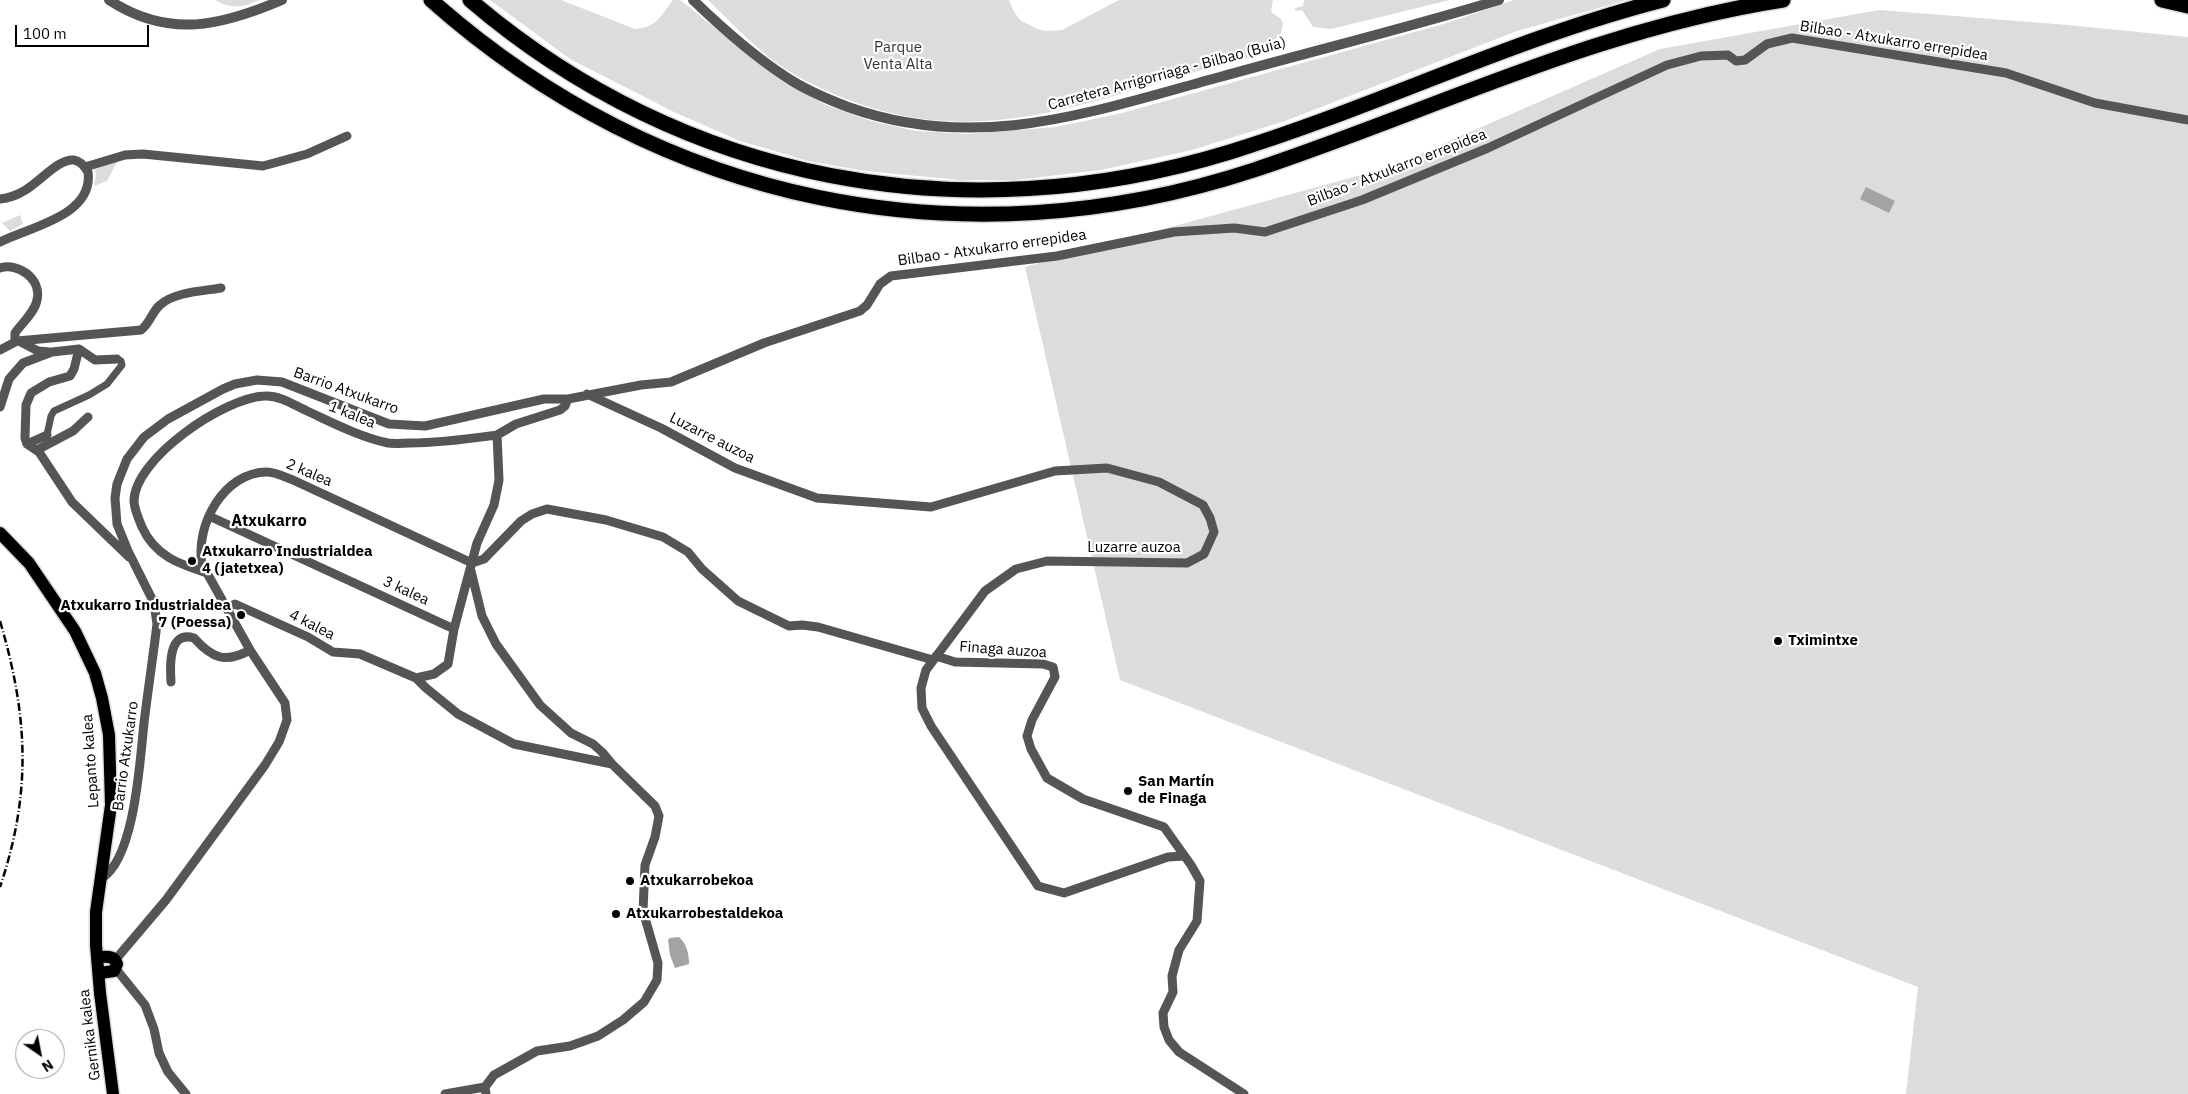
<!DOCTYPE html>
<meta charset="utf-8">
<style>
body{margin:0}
#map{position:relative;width:2188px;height:1094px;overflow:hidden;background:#fff;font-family:"IBM Plex Sans",sans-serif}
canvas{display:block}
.north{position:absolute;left:15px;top:1029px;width:50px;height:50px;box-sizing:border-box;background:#fff;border:1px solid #999;border-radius:50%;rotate:147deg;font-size:14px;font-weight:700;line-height:20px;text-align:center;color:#000}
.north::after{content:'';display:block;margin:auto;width:18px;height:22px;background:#000;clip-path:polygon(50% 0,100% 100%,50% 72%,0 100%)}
.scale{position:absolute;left:15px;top:25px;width:134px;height:22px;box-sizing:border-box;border:2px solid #000;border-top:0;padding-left:6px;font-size:15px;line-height:18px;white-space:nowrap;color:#000;-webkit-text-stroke:4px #fff;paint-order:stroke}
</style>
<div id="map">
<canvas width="2188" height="1094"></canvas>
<div class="north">N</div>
<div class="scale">100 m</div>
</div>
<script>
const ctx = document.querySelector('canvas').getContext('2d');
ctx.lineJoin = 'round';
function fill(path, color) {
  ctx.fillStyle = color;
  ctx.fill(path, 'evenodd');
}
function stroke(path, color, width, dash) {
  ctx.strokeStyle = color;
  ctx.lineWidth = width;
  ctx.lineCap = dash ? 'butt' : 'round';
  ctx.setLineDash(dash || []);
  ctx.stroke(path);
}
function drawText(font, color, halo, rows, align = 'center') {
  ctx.font = font + ' "IBM Plex Sans",sans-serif';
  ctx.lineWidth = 4.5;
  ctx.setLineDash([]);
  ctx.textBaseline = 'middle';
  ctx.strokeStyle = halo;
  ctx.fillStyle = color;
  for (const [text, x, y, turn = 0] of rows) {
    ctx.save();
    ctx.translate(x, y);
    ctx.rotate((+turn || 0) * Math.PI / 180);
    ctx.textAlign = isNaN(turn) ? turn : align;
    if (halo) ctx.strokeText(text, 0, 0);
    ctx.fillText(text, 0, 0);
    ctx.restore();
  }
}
fill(new Path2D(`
 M215 0H260C243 7 232 10 215 0Z
 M490 0H561L635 29C656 28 661 16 673 0H680L786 84 826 105 871 121 916 131 967 134 1056 127 1122 113 1447 23 1514 0H1627L1517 31 1285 121 1192 150 1101 170 1015 180H960L865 171 808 161 740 141 674 112 570 59Z
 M708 0H1009L1013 10 1020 20 1037 29 1047 31 1062 30 1119 0H1273L1271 12 1280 18 1283 23C1282 29 1281 36 1277 41 1264 59 1216 65 1194 72 1071 108 968 149 841 97 817 87 792 75 771 59 749 42 728 19 708 0Z
 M1304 0H1450L1331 29 1313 27 1302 10 1295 11V8L1303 6Z
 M1879 10 2068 25 2188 37V1094H1906L1918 987 1120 680 1025 267 1390 167 1660 49Z
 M118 160 107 181 94 186 96 174 93 166Z
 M20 215 23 224 10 231 2 223Z`), '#dcdcdc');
fill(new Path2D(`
 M1866 187 1895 201 1889 213 1860 199Z
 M679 937C687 944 689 954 689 964L675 968 670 955 668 940 670 938Z`), '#a3a3a3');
const primary = new Path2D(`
 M0 533 29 563 75 631 95 673 102 698 109 735 111 805 96 912V945L100 993 113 1094
 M98 957C107 957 114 955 117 964L114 971 100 973`);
const motorway = new Path2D(`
 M431 0C660 204 962 266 1254 170 1432 111 1594 29 1783 0
 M470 0C684 183 962 234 1230 152 1376 107 1514 38 1663 0
 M2162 0 2188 6`);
stroke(primary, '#dbdbdb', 15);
stroke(motorway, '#dbdbdb', 18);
stroke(new Path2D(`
 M47 435 51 416 54 411 89 395 107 384 122 365 121 361 117 359`), '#555', 7);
stroke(new Path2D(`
 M85 167 125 155 143 154 263 166 307 154 347 136
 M0 199C8 198 15 196 22 192 37 185 58 158 74 160 81 161 85 167 88 172 94 216 29 227 0 242
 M0 268C18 262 42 279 37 300 35 312 22 323 15 333V339L38 351 50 352
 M79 349 74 369 70 376 49 382 31 393 26 405 25 438 27 444 39 452 72 502 129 557
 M0 350 17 341 141 330C150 323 152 312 160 305 174 292 203 291 221 288
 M587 394 661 428 735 468 817 498 931 507 1055 471 1107 468 1159 482 1203 505 1210 518 1214 532 1204 554 1187 563 1047 561 1016 569 985 591 926 670 921 688 922 708 931 726 1038 886 1064 893 1168 857 1184 856
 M0 407 9 379 23 363 52 352 79 349 95 360 117 359
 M497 435 516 424 560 410 565 406 568 399
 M27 444 47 435
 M37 450 73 431 88 417
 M209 516 454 629
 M472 563 484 559 521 521 532 514 547 509 606 520 663 537 688 552 702 569 738 601 789 626 802 625 818 627 933 660
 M471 571 482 616 496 644 540 705 571 733 593 744 602 752 612 764 655 806 659 816 655 837 645 865 643 911 658 963 657 980 644 1002 623 1020 598 1036 570 1046 537 1051 494 1075 485 1087
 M207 573C179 564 155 556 142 527 139 520 135 511 134 502 133 459 225 397 265 396 279 395 294 405 307 411 333 423 360 437 388 443 395 444 403 443 410 443 440 443 468 439 497 435L499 480 494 505 477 543 454 629 448 664 434 674 416 678
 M226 608 235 604 308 637 333 652 360 654 416 678 426 688 458 714 514 744 612 764
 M936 656 955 662 1043 664 1053 667 1055 677 1032 720 1027 736 1031 749 1047 778 1083 799 1164 827 1191 865 1200 881 1197 921 1179 950 1172 976 1173 992 1163 1013 1164 1027 1169 1040 1179 1052 1244 1094
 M171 682C170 667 168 630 194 638 212 658 225 664 250 650
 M102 878C135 858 140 759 144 723 148 690 153 657 157 624L154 603 128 551 117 524 115 498 117 484 127 459 144 437 168 419 223 389 235 384 257 380 282 382 389 424 425 426 544 399H568L641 385 671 382 764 343 860 311 867 305 880 284 891 276 1057 256 1174 232 1234 228 1265 232 1362 200 1488 148 1667 65 1701 56 1728 55 1736 61 1745 60 1767 44 1792 38 2006 73 2095 103 2188 120
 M116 959 166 900 265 765 279 742 287 720 285 703 250 650 202 564C195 525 224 472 267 472 275 472 285 477 293 480L472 563
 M116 969 145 1005 154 1029 159 1053 168 1072 186 1094
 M445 1094 485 1087 486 1094`), '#555', 9);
stroke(new Path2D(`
 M109 0C169 39 221 26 282 0
 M693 0C722 28 752 55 786 77 805 90 827 99 848 107 979 154 1093 111 1220 77 1313 51 1407 28 1499 0`), '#555', 10);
stroke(primary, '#000', 12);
stroke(motorway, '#000', 15);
stroke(new Path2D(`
 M0 621C28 716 32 792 0 887`), '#000', 2.5, [8, 2.5, 1, 2.5]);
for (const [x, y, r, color] of [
 [192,561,5,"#000"],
 [241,615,5,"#000"],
 [1778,641,5,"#000"],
 [1128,791,5,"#000"],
 [630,881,5,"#000"],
 [616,914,5,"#000"]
]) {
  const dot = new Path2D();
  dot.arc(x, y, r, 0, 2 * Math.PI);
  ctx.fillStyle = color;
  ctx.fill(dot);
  stroke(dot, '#fff', 2);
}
drawText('15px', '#000', '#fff', [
 ["Bilbao - Atxukarro errepidea",1894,41,9],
 ["Carretera Arrigorriaga - Bilbao (Buia)",1167,74,-15],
 ["Bilbao - Atxukarro errepidea",1397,168,-21],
 ["Bilbao - Atxukarro errepidea",992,248,-8],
 ["Barrio Atxukarro",346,391,20],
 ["1 kalea",352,415,22],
 ["Luzarre auzoa",712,438,27],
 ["2 kalea",309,473,23],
 ["Luzarre auzoa",1134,548],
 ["3 kalea",406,591,25],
 ["4 kalea",312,625,27],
 ["Finaga auzoa",1003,650,4],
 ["Barrio Atxukarro",126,756,-82],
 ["Lepanto kalea",91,761,-94],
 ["Gernika kalea",90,1035,-97]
]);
drawText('15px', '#333', '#fff', [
 ["Parque",898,48],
 ["Venta Alta",898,65]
]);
drawText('bold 15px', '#000', '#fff', [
 ["Atxukarro Industrialdea",202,552],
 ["4 (jatetxea)",202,569],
 ["Atxukarro Industrialdea",231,606,"right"],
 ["7 (Poessa)",231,623,"right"],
 ["Tximintxe",1788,641],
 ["San Martín",1138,782],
 ["de Finaga",1138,799],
 ["Atxukarrobekoa",640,881],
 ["Atxukarrobestaldekoa",626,914]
], 'left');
drawText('bold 16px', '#000', '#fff', [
 ["Atxukarro",269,521]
]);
</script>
